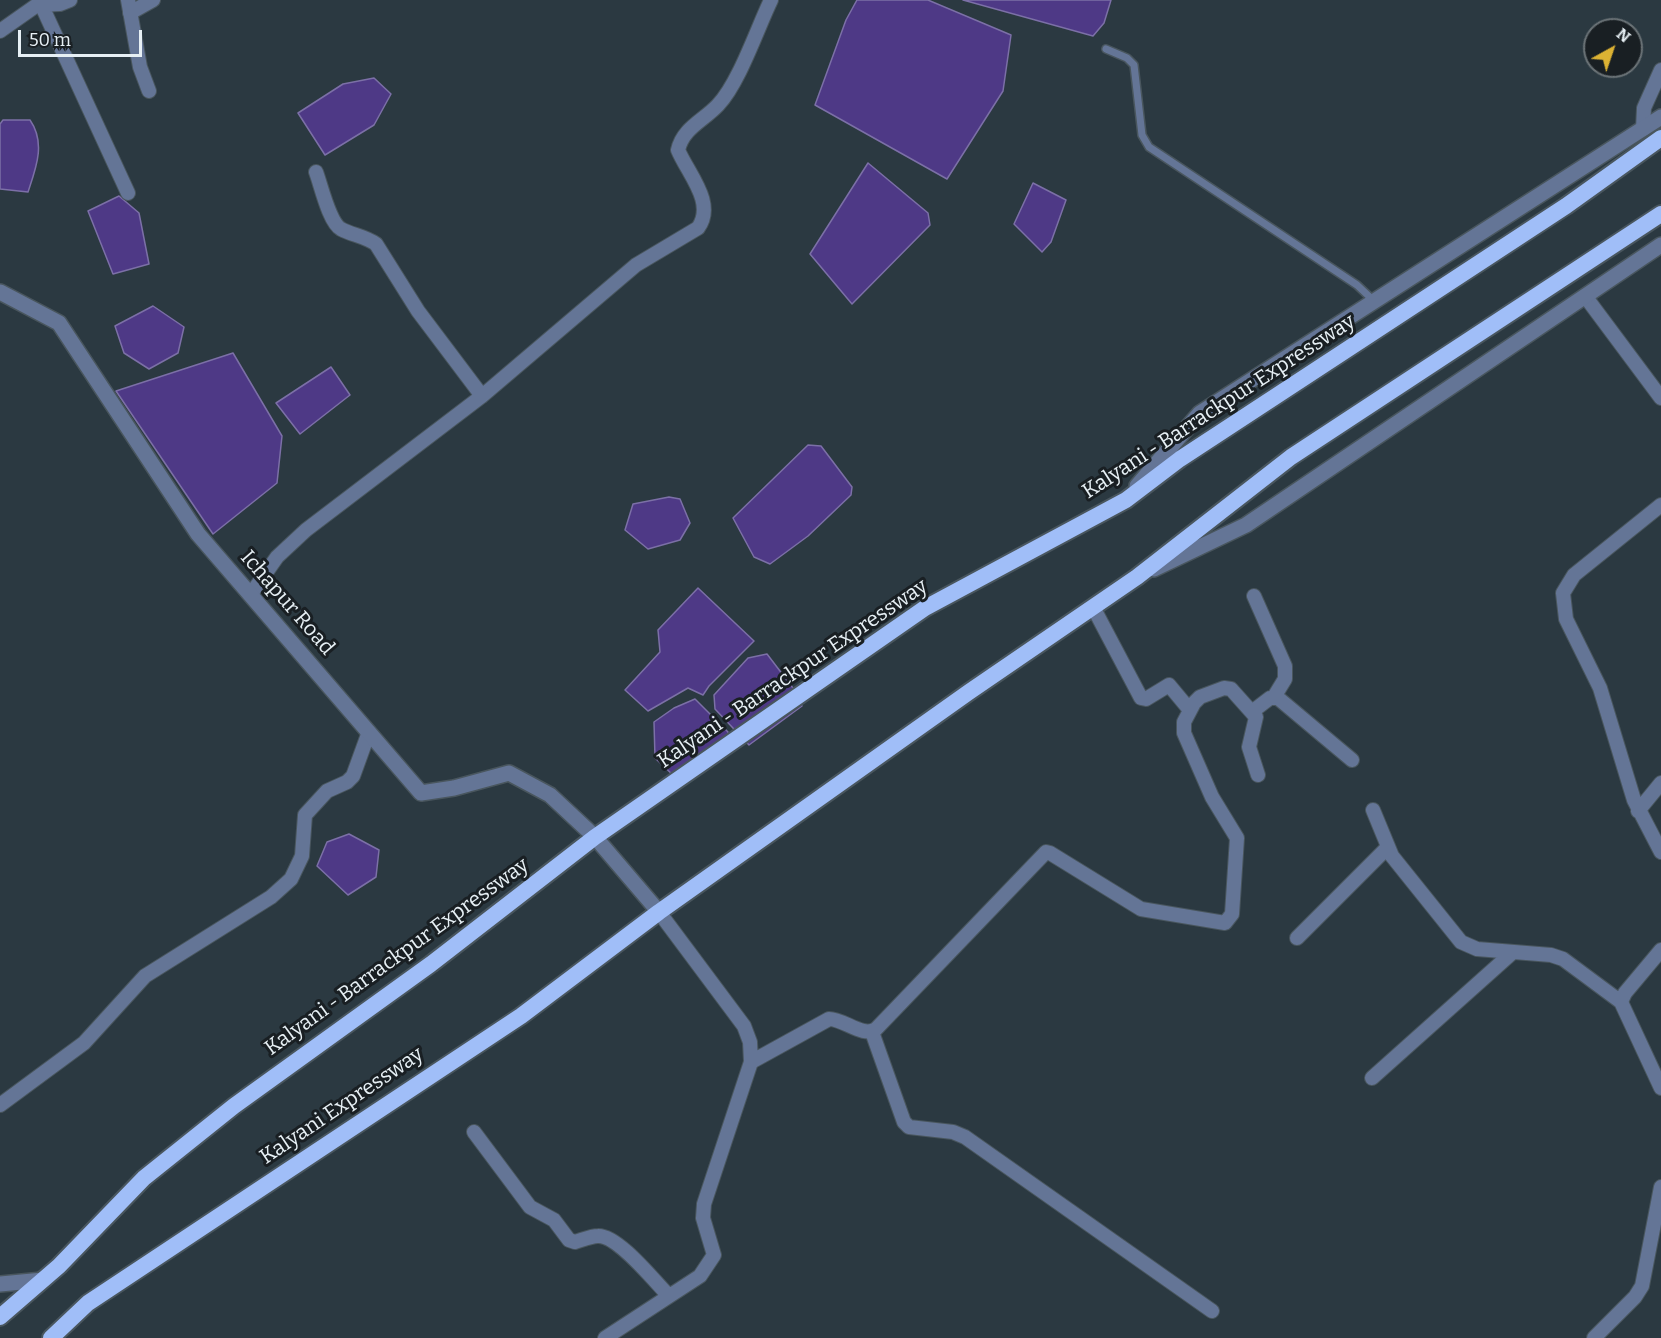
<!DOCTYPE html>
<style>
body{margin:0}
#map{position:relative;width:1661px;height:1338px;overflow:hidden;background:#2b3941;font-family:Bitter,serif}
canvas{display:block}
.north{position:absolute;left:1583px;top:18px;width:60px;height:60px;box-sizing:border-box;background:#191f23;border:2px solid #6b7377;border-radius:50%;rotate:40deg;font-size:16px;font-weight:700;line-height:24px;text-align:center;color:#e7f0f5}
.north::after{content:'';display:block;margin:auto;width:21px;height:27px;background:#dcb233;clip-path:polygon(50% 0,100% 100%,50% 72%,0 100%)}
.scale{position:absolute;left:18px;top:30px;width:124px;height:27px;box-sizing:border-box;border:3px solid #e7f0f5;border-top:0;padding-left:8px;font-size:18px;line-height:21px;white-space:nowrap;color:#e7f0f5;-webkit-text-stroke:4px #191f23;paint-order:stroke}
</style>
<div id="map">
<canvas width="1661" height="1338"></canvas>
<div class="north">N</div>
<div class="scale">50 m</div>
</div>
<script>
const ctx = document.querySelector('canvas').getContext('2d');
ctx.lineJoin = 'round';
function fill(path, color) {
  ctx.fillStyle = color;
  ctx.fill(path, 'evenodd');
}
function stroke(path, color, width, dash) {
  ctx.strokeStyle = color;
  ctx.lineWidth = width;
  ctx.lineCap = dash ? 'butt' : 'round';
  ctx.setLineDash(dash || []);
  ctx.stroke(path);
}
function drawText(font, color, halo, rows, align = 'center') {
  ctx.font = font + ' Bitter,serif';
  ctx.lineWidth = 6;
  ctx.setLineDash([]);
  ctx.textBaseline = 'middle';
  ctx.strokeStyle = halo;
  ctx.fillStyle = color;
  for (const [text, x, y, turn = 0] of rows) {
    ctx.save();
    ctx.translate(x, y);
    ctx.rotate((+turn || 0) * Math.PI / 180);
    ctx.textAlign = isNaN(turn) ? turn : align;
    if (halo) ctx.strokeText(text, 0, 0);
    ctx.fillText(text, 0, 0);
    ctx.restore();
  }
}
const water = new Path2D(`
 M857 0H928L1011 35 1003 91 947 179 815 105 846 20Z
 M963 0H1111L1104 23 1093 36Z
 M374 78 391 94 374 125 325 155 298 113 343 84Z
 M3 120H30C46 143 36 168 28 192L0 189V124Z
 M868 163 928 213 930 225 852 304 810 254Z
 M1033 183 1066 200 1051 242 1042 252 1014 224Z
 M119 196 139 213 149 264 113 274 88 211Z
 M153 306 184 327 178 353 149 369 124 353 115 326Z
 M233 353 282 436 277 483 213 534 116 391Z
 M331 367 350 395 300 434 276 403Z
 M808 445 821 446 852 487 851 495 808 536 770 564 754 557 733 518Z
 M669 497 680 499 690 523 680 540 648 549 625 530 633 504Z
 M698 588 754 641 709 686 703 695 688 688 648 711 625 690 660 652 658 630Z
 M767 654 796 692 802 706 749 745 715 709 714 695 748 658Z
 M695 699 728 732V748L675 777 655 758 654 722 674 708Z
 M349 834 379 850 376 877 348 895 317 866 327 842Z`);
fill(water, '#4e3986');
stroke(water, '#7c70a7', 1.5);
const service = new Path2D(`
 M1106 49 1127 58 1134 65 1142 135 1149 147 1357 285 1374 301`);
const minor = new Path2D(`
 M128 0 140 67 149 91
 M41 4 128 193
 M130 13 153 0
 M0 31 37 5 60 4 70 0
 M1643 129 1644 108 1661 70
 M316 172C321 185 329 222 341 229 352 235 364 236 376 244L418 311 482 396
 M1585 296 1661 398
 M1661 505 1574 575 1563 593 1566 619 1600 688 1634 800 1661 852
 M251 594 277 557 306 530 482 396 636 265 698 228C716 203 688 174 678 150 683 128 703 121 718 105 739 83 757 29 771 0
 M1254 596 1285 666V679L1274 697
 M1093 607 1141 698 1146 699 1169 685 1189 709
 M1253 711 1270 698H1278L1352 760
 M1373 810 1392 856 1461 942 1477 949 1551 955 1563 959 1621 1002
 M1638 811 1661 783
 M1297 938 1387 848
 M1661 950 1625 993 1621 1002 1661 1088
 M872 1032 904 1122 909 1127 953 1132 965 1137 1212 1311
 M751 1062 829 1019C844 1019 863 1038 876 1029L1046 852 1050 853 1141 909 1225 923 1232 914 1237 838 1212 797 1184 733V722L1194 703 1200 697 1224 688 1231 689 1256 717 1249 747 1258 775
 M1372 1078 1513 952
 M0 1105 84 1043 145 976 271 897 291 879 302 856 305 815 327 791 347 782 353 776 369 732
 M474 1132 530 1207 554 1220 569 1240 575 1242C582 1240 591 1236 598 1236 618 1235 655 1282 669 1296
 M605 1338 700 1276 714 1255 703 1218 704 1204 751 1062 750 1042 744 1026 659 912
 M1594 1338 1635 1297 1642 1286 1661 1187`);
const tertiary = new Path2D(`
 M0 292 59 323 198 534 421 793 454 788 509 773 550 795 595 837 659 912
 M1137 486 1200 413 1661 117
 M1154 569 1246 525 1661 245
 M0 1284 43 1280`);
const trunk = new Path2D(`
 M0 1317 59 1266 144 1178 234 1106 431 964 595 837 925 608 1126 500 1180 459 1566 206 1661 138
 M51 1338 88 1303 521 1016 659 912 969 692 1137 577 1291 457 1661 214`);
stroke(service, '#49565e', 10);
stroke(minor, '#49565e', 16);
stroke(tertiary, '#49565e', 18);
stroke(trunk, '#49565e', 20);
stroke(service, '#647596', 7);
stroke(minor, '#647596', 14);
stroke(tertiary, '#647596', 15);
stroke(trunk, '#a0bef8', 16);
drawText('21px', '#e7f0f5', '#191f23', [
 ["Kalyani - Barrackpur Expressway",1219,407,-33],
 ["Ichapur Road",287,603,49],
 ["Kalyani - Barrackpur Expressway",793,674,-34],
 ["Kalyani - Barrackpur Expressway",397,957,-36],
 ["Kalyani Expressway",342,1106,-34]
]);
</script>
